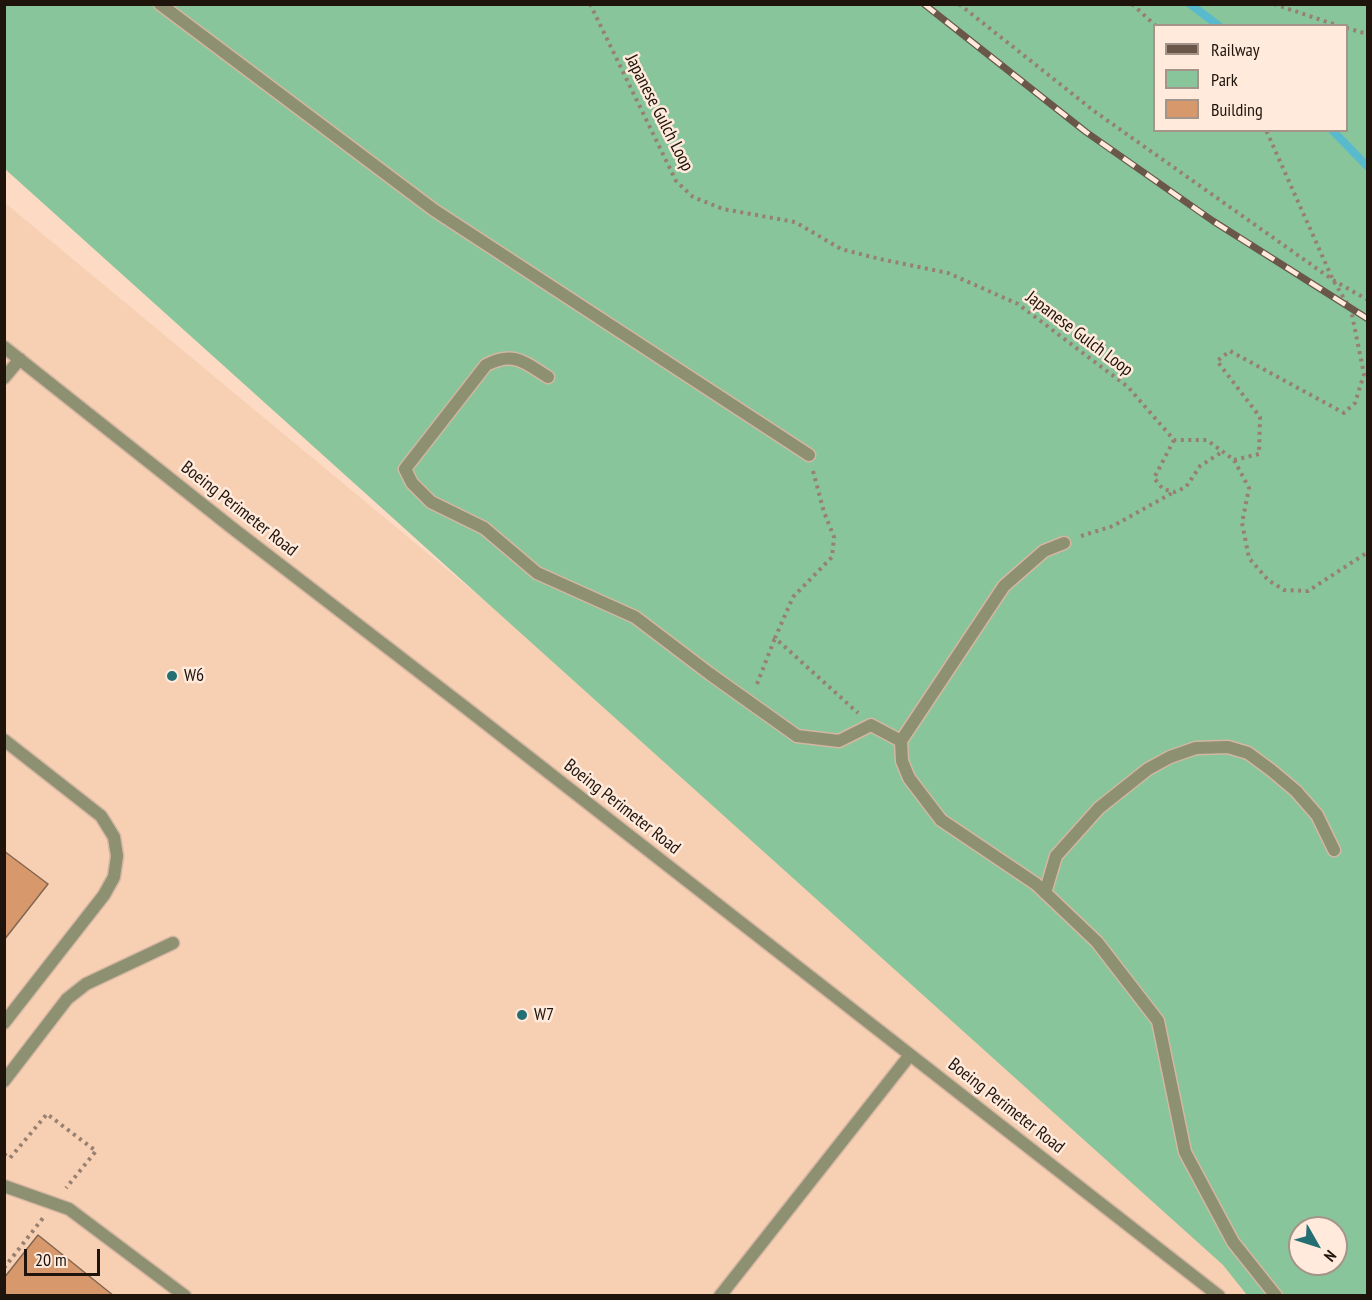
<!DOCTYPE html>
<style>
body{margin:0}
#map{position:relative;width:1372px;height:1300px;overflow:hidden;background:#fcdac3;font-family:"PT Sans Narrow",sans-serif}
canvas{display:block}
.frame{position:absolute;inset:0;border:6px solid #1f140c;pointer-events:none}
.legend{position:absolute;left:1153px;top:24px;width:195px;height:108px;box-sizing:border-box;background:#ffeadc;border:2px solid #a59489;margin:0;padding:8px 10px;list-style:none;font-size:18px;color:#1f140c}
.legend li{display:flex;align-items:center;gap:12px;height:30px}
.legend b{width:30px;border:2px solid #a59489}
.north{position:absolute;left:1288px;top:1216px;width:60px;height:60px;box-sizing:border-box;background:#ffeadc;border:2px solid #a59489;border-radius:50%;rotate:129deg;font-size:16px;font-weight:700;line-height:24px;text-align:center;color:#1f140c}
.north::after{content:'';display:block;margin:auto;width:21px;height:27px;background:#246f74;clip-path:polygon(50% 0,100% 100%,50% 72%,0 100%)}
.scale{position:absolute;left:24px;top:1249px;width:76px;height:27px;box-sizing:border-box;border:3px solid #1f140c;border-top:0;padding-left:8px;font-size:18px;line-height:21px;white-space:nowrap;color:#1f140c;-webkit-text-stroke:4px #ffeadc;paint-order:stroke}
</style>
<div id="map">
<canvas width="1372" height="1300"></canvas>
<div class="frame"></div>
<ul class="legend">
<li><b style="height:8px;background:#6a574a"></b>Railway</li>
<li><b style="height:16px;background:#88c59b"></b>Park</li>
<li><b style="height:16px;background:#d7996c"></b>Building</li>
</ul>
<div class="north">N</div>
<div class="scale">20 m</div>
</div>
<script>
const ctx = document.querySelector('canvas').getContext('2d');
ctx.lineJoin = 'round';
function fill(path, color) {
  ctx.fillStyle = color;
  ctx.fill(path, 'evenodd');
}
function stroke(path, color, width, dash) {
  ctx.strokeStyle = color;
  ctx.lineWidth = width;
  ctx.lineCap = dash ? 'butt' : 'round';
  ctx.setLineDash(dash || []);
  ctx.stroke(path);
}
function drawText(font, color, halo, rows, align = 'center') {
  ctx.font = font + ' "PT Sans Narrow",sans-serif';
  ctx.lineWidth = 5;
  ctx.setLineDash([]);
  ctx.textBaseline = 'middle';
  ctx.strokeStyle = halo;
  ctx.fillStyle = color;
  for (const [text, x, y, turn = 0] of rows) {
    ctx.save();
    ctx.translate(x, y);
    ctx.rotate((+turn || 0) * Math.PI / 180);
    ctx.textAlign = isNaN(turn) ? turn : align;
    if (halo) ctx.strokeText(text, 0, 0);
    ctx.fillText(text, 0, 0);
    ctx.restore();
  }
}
fill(new Path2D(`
 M5 203 1322 1295H5Z`), '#f7cfb3');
fill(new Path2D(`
 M5 5H1367V1295H1247L1223 1265 5 169ZM1154 26H1346V130H1154ZM1300 1228H1336V1264H1300Z`), '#88c59b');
stroke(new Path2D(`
 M1190 4 1219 26
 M1332 130 1368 167`), '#59bace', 8);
const building = new Path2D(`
 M4 851 48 884 4 940Z
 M38 1235 114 1296H4V1278Z`);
fill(building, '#d7996c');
stroke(building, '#836651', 1.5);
const service = new Path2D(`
 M160 4 434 210 809 455
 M4 347 231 527 466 708 1219 1296
 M548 377C524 362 514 351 486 365L405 469 412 483 431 502 484 528 537 573 635 617 710 674 797 736 839 741 871 725 901 741
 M4 378 20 359
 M1064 543 1044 551 1004 586 901 741 902 761 909 778 941 820 1036 884 1097 942 1158 1021 1185 1152 1233 1242 1276 1296
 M4 740 101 816 114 837 117 856 114 877 104 895 4 1023
 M1045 893 1056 856 1099 808 1148 769 1170 757 1196 748 1228 747 1248 753 1271 770 1296 791 1317 815 1334 850
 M4 1081 67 999 86 984 173 943
 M4 1186 69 1209 185 1296
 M720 1296 910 1055`);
stroke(service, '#d4b6a2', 15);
stroke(new Path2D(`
 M590 4 676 181 693 197 723 209 795 222 841 249 880 259 948 273 1018 304 1128 387 1174 440H1207L1234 460 1249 488 1242 523 1249 558 1268 580 1284 590 1308 591 1368 552
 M959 4 1094 111 1333 280 1368 300
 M1132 4 1156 26
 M1274 4 1339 26
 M1346 28 1368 34
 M1174 440 1154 478 1163 489 1175 492 1186 487 1200 466 1222 452
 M1234 460 1259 454 1260 417 1217 361 1230 351 1344 413 1355 403 1364 374 1351 310 1333 280 1266 130
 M813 471 824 512 834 537 832 557 793 597 775 638 858 713
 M1081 536 1113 526 1174 492
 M757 684 775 638
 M4 1154 10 1158 47 1114 96 1151 66 1188
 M4 1268 43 1218`), '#978070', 4, [3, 4.5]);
stroke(service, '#8e9072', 12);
const rail = new Path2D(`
 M924 4 1086 132 1213 221 1368 319`);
stroke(rail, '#6a574a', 7);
stroke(rail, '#ffeadc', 4.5, [14]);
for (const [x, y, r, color] of [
 [172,676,6,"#246f74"],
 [522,1015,6,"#246f74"]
]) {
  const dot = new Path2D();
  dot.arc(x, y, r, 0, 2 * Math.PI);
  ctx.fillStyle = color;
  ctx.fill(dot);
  stroke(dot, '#ffeadc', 2);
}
drawText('18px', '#1f140c', '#ffeadc', [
 ["Japanese Gulch Loop",659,113,63],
 ["Japanese Gulch Loop",1079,334,37],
 ["Boeing Perimeter Road",239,509,38],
 ["Boeing Perimeter Road",622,807,38],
 ["Boeing Perimeter Road",1006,1106,38]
]);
drawText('18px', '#1f140c', '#ffeadc', [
 ["W6",184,676],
 ["W7",534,1015]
], 'left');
</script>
